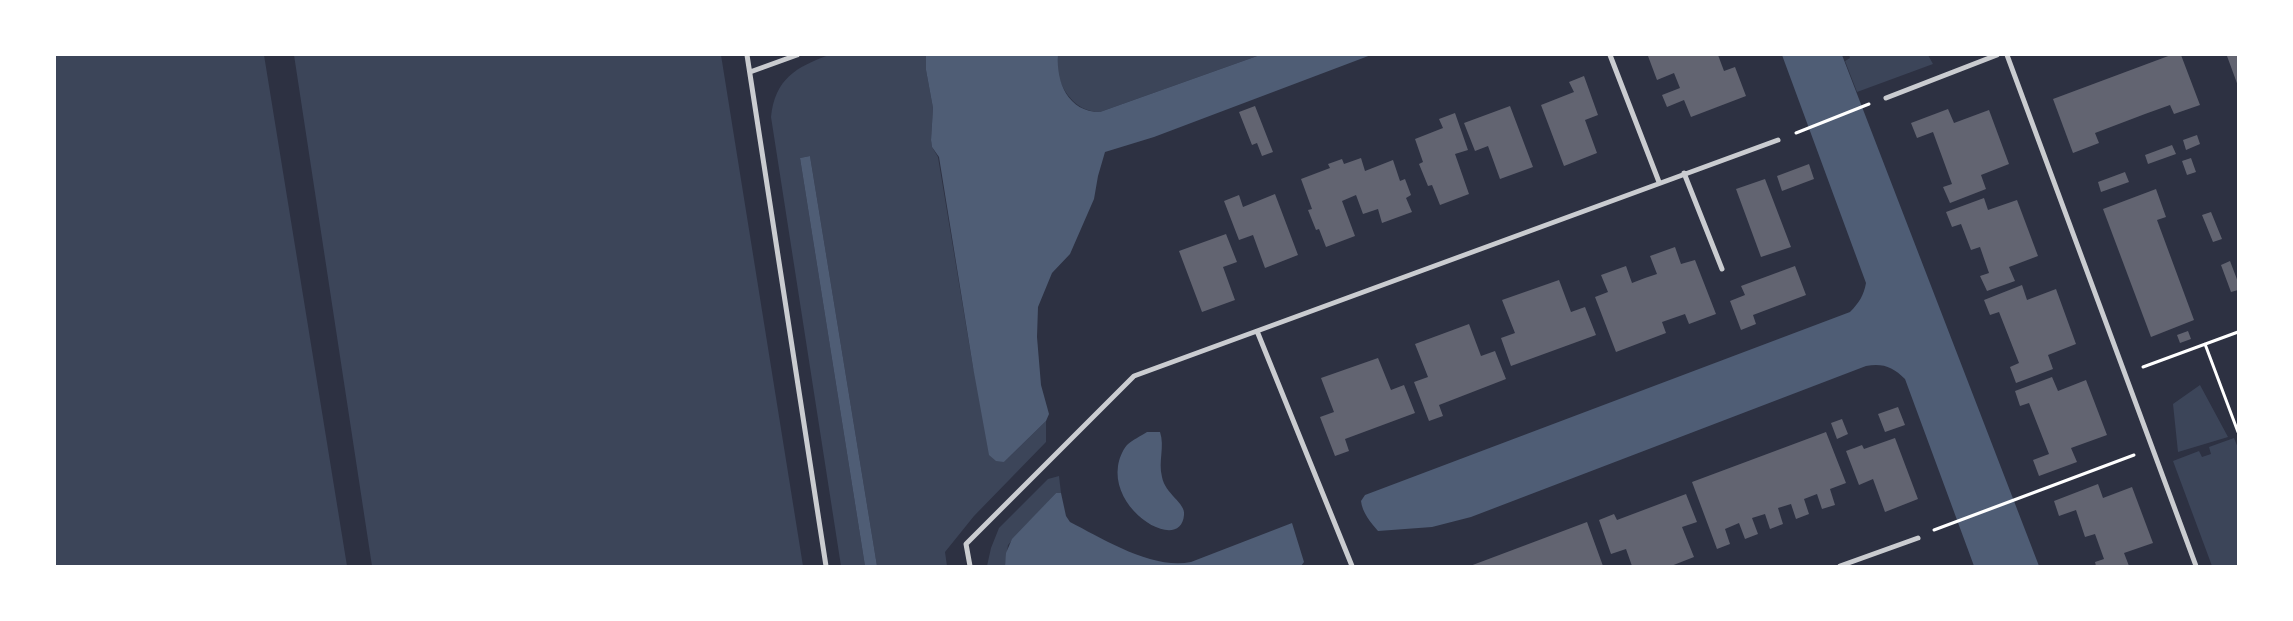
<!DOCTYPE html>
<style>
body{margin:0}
#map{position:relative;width:2293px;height:621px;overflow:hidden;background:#2d3142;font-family:"Titillium Web",sans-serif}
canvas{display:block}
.frame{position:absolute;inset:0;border:56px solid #fff;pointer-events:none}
</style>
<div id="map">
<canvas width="2293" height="621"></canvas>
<div class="frame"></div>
</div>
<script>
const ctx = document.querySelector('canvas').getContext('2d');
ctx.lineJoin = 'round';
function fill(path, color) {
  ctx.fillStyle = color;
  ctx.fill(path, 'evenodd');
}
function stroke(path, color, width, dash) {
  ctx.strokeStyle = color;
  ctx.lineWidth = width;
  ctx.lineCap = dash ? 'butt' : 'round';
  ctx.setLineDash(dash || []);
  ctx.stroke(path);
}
fill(new Path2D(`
 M55 55H264L347 566H55Z
 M294 55H721L803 566H372Z
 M829 55H926V70L933 108 931 140 932 147 938 157 973 367 1004 462 1046 421V442L974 516 945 552 947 566H877L810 156 800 158 865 566H841L771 117C775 79 796 67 829 55Z
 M1058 55H1260L1100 112C1078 112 1064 95 1058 75 1056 69 1058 61 1058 55Z
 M1849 55H1928L1933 64 1857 92 1845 61 1850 58Z
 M2200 385 2228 437 2178 452 2173 404Z
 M2234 438 2238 448V566H2212L2173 461 2199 451 2202 457 2211 454 2209 447Z
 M1059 476 1061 493H1056L1008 545 1005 566H987L991 548 999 528 1048 479Z`), '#3c4559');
fill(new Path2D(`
 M926 55H1058C1056 82 1068 112 1100 112L1260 55H1371L1154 137 1105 152 1098 176 1094 199 1070 254 1052 273 1038 307 1037 337 1041 385 1049 414 1046 421 1004 462 996 461 989 455 973 367 939 157 932 147 931 140 933 108 926 70Z
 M1782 55H1842L2039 566H1974L1905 379C1893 367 1883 363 1866 366L1471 517 1432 527 1378 531C1371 523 1362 512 1361 501L1365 495 1850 312C1859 303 1864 295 1866 283Z
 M810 156 877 566H865L800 158Z
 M1147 432H1160C1165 447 1158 461 1162 477 1165 494 1186 503 1184 515 1181 553 1111 513 1118 466 1119 459 1122 451 1127 445 1132 440 1141 436 1147 432Z
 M1056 493H1061L1066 516 1070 522C1103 539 1153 570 1191 562L1292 523 1304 562 1301 566H1005L1006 553 1012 539Z`), '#4f5d75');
fill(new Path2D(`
 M1649 55H1718L1724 71 1735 67 1746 96 1691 117 1684 100 1667 107 1662 95 1680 88 1674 73 1657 80 1648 56Z
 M2171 55H2181L2200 105 2174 114 2170 105 2145 114 2095 133 2099 143 2073 153 2053 99Z
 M2230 55H2238V86L2227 56Z
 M1584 76 1598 115 1585 120 1597 153 1564 166 1541 105 1574 92 1569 82Z
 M1255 106 1273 152 1262 156 1257 143 1252 145 1239 112Z
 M1510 106 1533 167 1500 179 1488 146 1475 151 1464 123Z
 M1948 109 1954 123 1989 110 2009 164 1981 175 1986 189 1950 203 1943 187 1952 184 1933 132 1917 138 1911 123Z
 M1455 113 1468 150 1455 154 1469 194 1440 205 1432 185 1428 186 1419 164 1423 162 1415 139 1443 128 1439 119Z
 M2197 135 2200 144 2186 150 2183 140Z
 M2172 145 2176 154 2148 164 2145 155Z
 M1361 158 1365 171 1393 160 1400 181 1405 179 1411 195 1406 198 1412 212 1382 223 1378 209 1363 214 1356 195 1342 201 1355 236 1326 247 1319 229 1316 230 1308 210 1312 209 1301 179 1330 168 1328 164 1342 159 1344 164Z
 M2191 158 2196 172 2187 175 2182 161Z
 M1809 164 1814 179 1782 191 1777 176Z
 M2125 172 2129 182 2101 192 2098 182Z
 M1765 179 1791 247 1761 257 1736 189Z
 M2156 189 2166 217 2157 220 2194 320 2151 337 2103 209Z
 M1275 194 1298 255 1265 268 1253 235 1239 240 1224 201 1239 195 1243 207Z
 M1984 198 1988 210 2017 200 2038 256 2009 267 2015 281 1987 291 1980 276 1989 273 1980 247 1971 250 1961 224 1952 227 1946 212Z
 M2211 212 2222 239 2213 242 2202 215Z
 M1226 234 1237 262 1223 267 1235 300 1202 312 1179 251Z
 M1675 247 1681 264 1695 260 1716 314 1689 324 1685 314 1662 322 1666 333 1616 352 1595 297 1608 292 1601 275 1626 266 1632 283 1645 278 1657 274 1650 256Z
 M2230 261 2238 282V290L2231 292 2221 265Z
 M1795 266 1806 295 1753 315 1756 324 1741 330 1730 301 1745 295 1741 286Z
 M1559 280 1571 312 1585 307 1596 335 1511 366 1501 338 1515 333 1502 300Z
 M2022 285 2027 300 2056 289 2076 344 2048 355 2053 369 2016 383 2010 367 2019 363 1999 312 1990 315 1984 300Z
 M1469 324 1481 356 1495 351 1506 379 1439 405 1443 416 1429 421 1414 382 1428 377 1415 344Z
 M2188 331 2191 339 2180 343 2177 335Z
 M1378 358 1391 390 1404 385 1415 413 1345 439 1349 451 1335 456 1320 417 1334 412 1321 378Z
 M2052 377 2058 391 2086 380 2107 435 2071 448 2077 462 2039 476 2033 460 2049 454 2029 403 2020 406 2015 391Z
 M1898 407 1905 425 1885 432 1878 414Z
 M1842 419 1848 434 1837 439 1831 423Z
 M1826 432 1846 483 1830 489 1835 505 1822 509 1817 494 1804 499 1809 514 1796 519 1791 504 1778 508 1783 524 1770 529 1765 514 1752 518 1758 534 1745 539 1739 523 1725 529 1730 544 1717 549 1692 482Z
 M1895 438 1918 499 1885 512 1873 479 1859 485 1846 451 1862 445 1864 449Z
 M2098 484 2103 498 2132 487 2153 543 2124 553 2129 566H2096L2095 562 2104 559 2095 534 2085 537 2076 510 2059 516 2054 501Z
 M1686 494 1697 522 1682 527 1694 557 1671 566H1632L1626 549 1611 554 1599 520 1614 514 1617 520Z
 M1587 522 1603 566H1470Z`), '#626471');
stroke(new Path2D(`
 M1796 133 1869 104
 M2205 344 2238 432
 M2143 367 2238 332
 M1934 530 2134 455`), '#fff', 3);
stroke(new Path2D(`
 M747 55 826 566
 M1610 55 1659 182
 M2007 55 2196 566
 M750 72 797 55
 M1886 98 1997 55
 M1684 173 1722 269
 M970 566 966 544 1134 376 1257 331
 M1352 566 1257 331 1778 140
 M1840 566 1918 538`), '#caccd0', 5);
</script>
